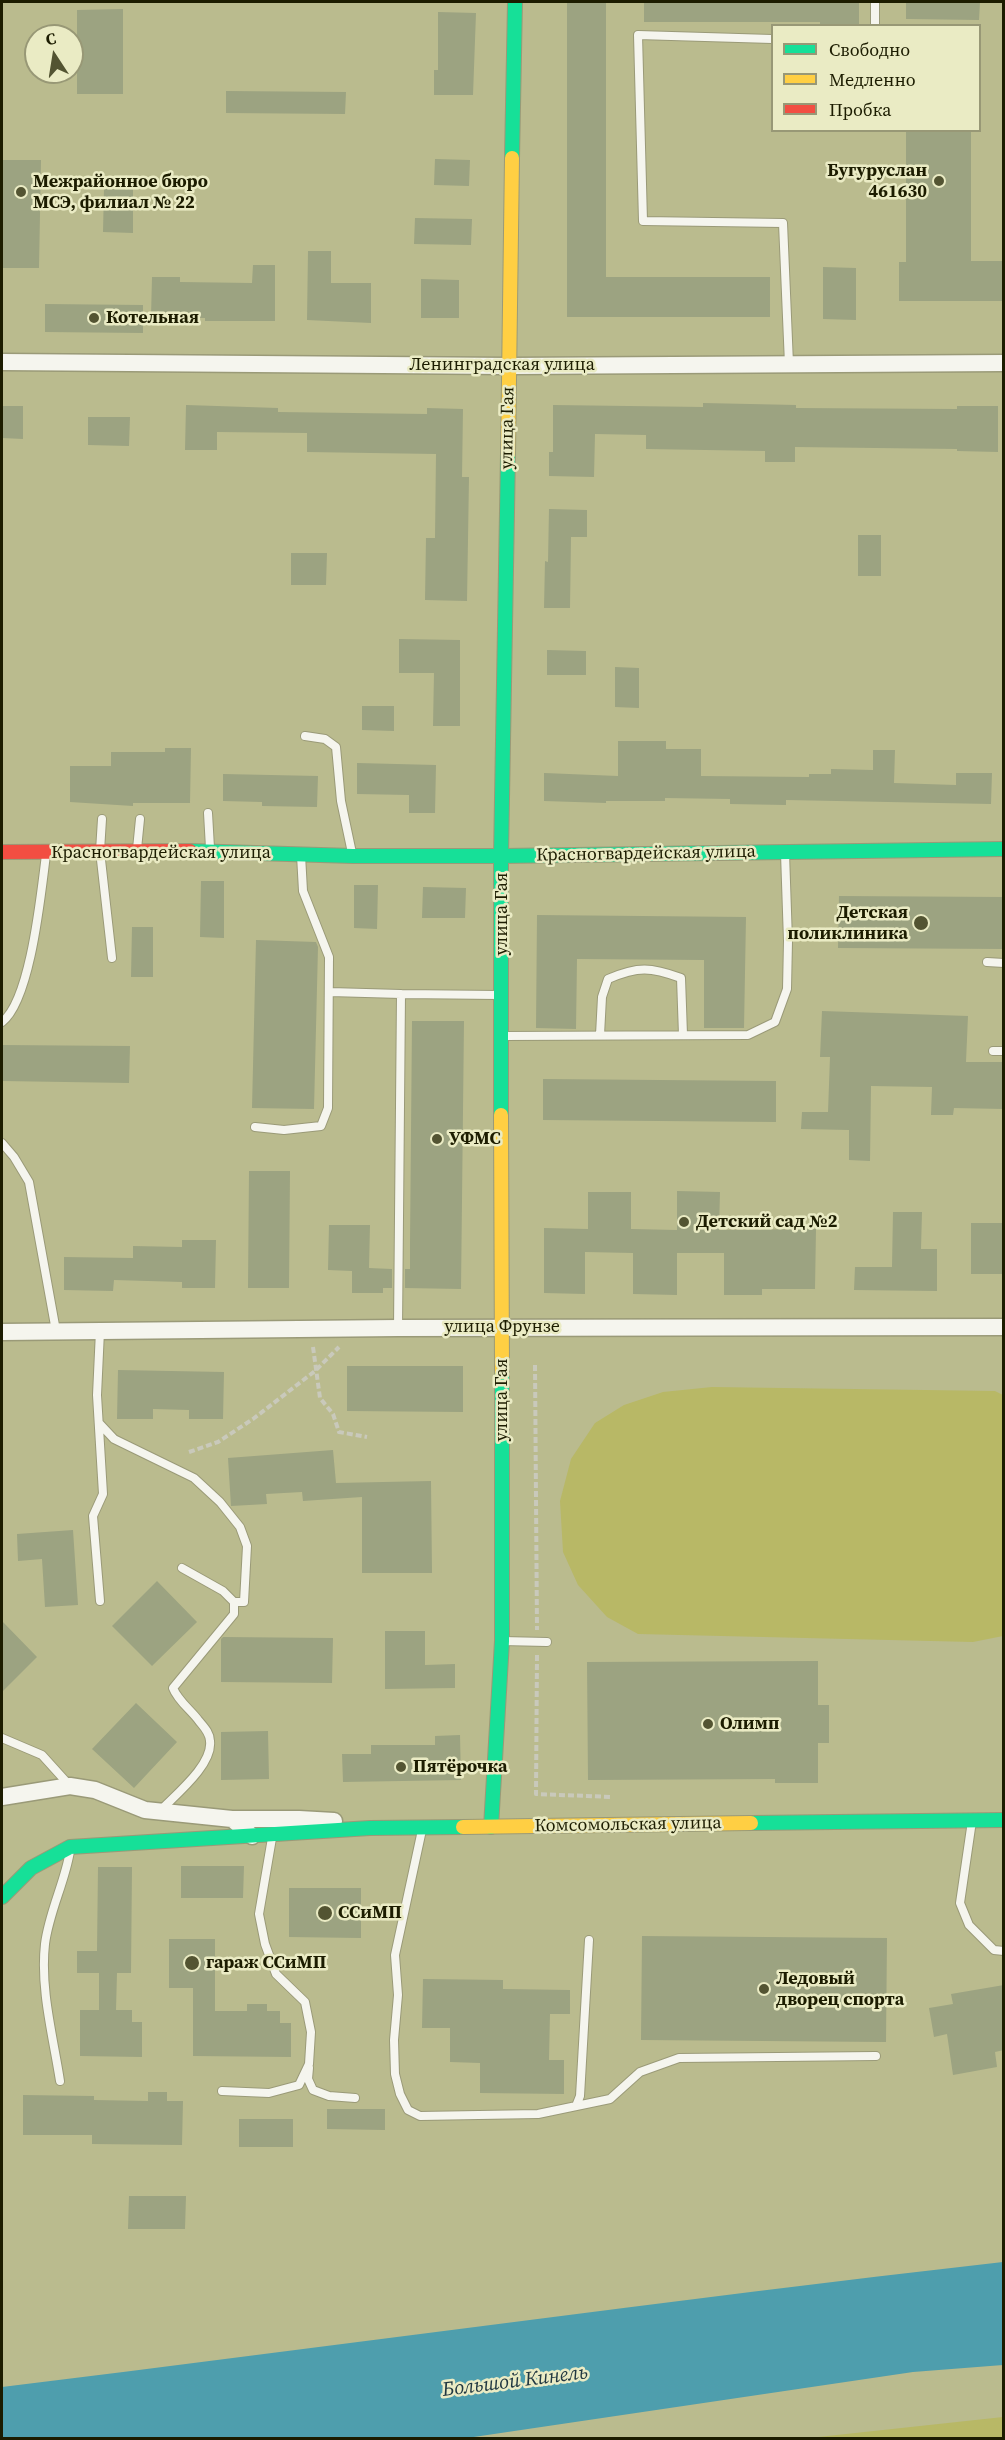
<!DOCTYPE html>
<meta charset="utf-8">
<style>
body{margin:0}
#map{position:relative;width:1005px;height:2440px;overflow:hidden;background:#babb8e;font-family:"Source Serif 4",serif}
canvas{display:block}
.frame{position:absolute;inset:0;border:3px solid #1c1c00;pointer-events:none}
.legend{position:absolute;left:771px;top:24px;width:210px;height:108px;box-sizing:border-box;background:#eaebc4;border:2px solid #989876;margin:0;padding:8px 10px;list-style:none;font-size:18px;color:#1c1c00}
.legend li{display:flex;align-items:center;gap:12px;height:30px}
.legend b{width:30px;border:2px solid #989876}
.north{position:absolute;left:24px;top:24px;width:60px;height:60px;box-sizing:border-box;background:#eaebc4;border:2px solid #989876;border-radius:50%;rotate:348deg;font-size:16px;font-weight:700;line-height:24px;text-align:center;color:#1c1c00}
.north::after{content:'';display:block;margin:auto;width:21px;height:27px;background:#535432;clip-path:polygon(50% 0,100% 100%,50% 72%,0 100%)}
</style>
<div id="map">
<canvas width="1005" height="2440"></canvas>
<div class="frame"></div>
<ul class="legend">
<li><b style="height:8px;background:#16e098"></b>Свободно</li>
<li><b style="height:8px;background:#ffcf43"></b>Медленно</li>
<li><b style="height:8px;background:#f24e42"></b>Пробка</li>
</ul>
<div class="north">С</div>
</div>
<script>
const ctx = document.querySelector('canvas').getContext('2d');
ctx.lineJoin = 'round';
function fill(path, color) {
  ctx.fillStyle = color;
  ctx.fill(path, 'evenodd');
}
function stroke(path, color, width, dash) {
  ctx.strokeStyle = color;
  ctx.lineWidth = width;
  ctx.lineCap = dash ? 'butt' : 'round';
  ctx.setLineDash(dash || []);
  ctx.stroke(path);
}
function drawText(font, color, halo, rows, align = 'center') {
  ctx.font = font + ' "Source Serif 4",serif';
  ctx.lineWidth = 5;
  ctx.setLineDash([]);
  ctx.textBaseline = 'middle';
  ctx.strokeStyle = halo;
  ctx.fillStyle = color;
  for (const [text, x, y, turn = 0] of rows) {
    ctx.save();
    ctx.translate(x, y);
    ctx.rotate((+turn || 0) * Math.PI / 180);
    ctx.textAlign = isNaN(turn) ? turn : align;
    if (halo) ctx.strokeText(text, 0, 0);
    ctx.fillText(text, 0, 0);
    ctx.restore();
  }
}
fill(new Path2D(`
 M712 1387 995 1391 1003 1395V1636L973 1642 638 1634 607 1617 578 1585 563 1552 560 1501 571 1459 595 1423 624 1405 663 1392Z
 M1003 2417V2438H809Z`), '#b8b866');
fill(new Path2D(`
 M1003 2262V2365L913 2372 467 2438H2V2387C336 2346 669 2300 1003 2262Z`), '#4e9ead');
fill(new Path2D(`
 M567 2H606V277H770V317H567Z
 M644 2H859V26H820V22H644Z
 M906 2H980L979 20 906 19Z
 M123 9V94H77V10Z
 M438 12 476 13 473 95H434V70H438Z
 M226 91 346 92 345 114 226 113Z
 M906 130H971V261H1004V301H899V262H906Z
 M435 159 470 160 469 186 434 185Z
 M2 160H41L39 268H2Z
 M104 188H133V233L103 232Z
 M415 218 472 219 471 245 414 244Z
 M308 251H331V283H371V323L307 320Z
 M253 265H275V321H205V318L151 317 152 277H180V282L252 283Z
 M823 267 856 268V320L823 319Z
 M421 279 459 280V318H421Z
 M45 304 143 305V333L45 332Z
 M703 403 796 405V408L957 409V406H998V452L957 451V449L795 447V462H765V451L646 449V435L595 434 594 477 549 476V452H553V405L703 407Z
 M186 405 278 408V412L427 414V408L463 409 462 477H469L467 601 425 600 426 538H435L436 454 307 452V433L217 432V450H185Z
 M2 406H23V439L2 438Z
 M88 417H130L129 446 88 445Z
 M549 509 587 510V537H571L570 608H544L545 561 548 562Z
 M858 535H881V576H858Z
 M291 553H327L326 585H291Z
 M399 639 460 640V726H433L434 673H399Z
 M547 650 586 651V675H547Z
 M615 667 639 668V708L615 707Z
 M362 706H394V731L362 730Z
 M618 741H666V749H701V776L809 777V774H831V769L873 770V750H895L894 783 956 785V773H992L991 804 786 800V805L730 804V799L665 798V801H606V803L544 801V773L618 776Z
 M165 748H191L190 803H133V806L70 802V766H111V752H165Z
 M357 763 436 765 435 813H409V795L357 794Z
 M223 774 318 776 317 807 262 806V802L223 801Z
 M201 881H224V938L200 937Z
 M354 885H378L377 929 354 928Z
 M423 887 466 888 465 918H422Z
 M839 896 1004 897V949L838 948Z
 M537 915 746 917 744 1028H704V960L577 959 576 1029 536 1028Z
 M132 927H153V977H131Z
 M256 940 316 942 318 947 314 1109 252 1108Z
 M822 1011 968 1016 966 1062H1004V1109L954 1108 953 1115H931L932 1087 871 1086 870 1161 849 1160V1130L801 1129 802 1112H828L830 1057H820Z
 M412 1021H464L461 1289 405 1288V1269H410V1243Z
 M2 1045 130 1046 129 1083 2 1081Z
 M543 1079 776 1081V1122L543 1120Z
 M249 1171H290L289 1288H248Z
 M677 1191 720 1192 719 1230 816 1229 815 1289H762V1295H724V1253H677V1295L633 1294V1253L585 1252V1294L544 1293V1228L588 1229V1192H631V1229L677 1230Z
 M893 1212H922L921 1249H937V1291L854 1290 855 1267H892Z
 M971 1223H1004V1274H971Z
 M329 1225H370L369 1268 392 1269V1288H383V1293H352V1271L328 1270Z
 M182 1240H216L215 1288H182V1282L114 1280 113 1291 64 1290V1257L133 1258V1246L182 1247Z
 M347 1366H463V1412L347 1411Z
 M118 1370 224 1372 223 1419H189V1410L153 1409V1419H117Z
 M333 1450 336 1483 431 1481 432 1573H362V1497L303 1501 302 1492 266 1494 267 1504 231 1506 228 1458Z
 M73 1530 78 1605 45 1607 42 1559 18 1561 17 1534Z
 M157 1581 197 1622 152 1666 112 1626Z
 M2 1621 37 1657 2 1692Z
 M385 1631H425V1665L455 1664V1688L385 1689Z
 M223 1637 333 1638 332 1683 221 1682V1639Z
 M818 1661V1705H829V1743H818V1783H775V1779L588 1780 587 1662Z
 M136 1703 177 1742 134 1788 92 1749Z
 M268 1731 269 1779 221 1780V1732Z
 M460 1735 461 1780 343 1782 342 1754H371V1745H435V1736Z
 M181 1866H244L243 1898H181Z
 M98 1867H132L131 1973H117L116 2010H132V2022H142V2057L80 2056V2010H99V1973H77V1951H97Z
 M289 1888H361V1938L289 1937Z
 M642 1936 887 1938 886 2042 641 2040Z
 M169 1939H215V2011H247V2004H267V2011H280V2023H291V2057L193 2056V1988H169Z
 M423 1979 503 1980V1989L570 1990V2014H550L549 2060H564V2094L480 2093V2063L450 2062V2028H422Z
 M1004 1985V2050L995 2052 997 2067 953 2075 947 2034 934 2037 929 2008 953 2004 951 1994Z
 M148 2092H167V2101H183L182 2145 92 2144V2135H23V2095L94 2096V2100L148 2101Z
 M327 2109H385V2130L327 2129Z
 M239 2119H293V2147H239Z
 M129 2196H186L185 2229H128Z`), '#9ca381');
const lane = new Path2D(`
 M875 26V2
 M772 39 638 35 643 221 783 223 789 364
 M305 736 325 739 336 747 341 801 352 853
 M208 813 210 848
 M102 819 100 851 112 958
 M137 849 140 819
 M987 962 1004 963
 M330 992 401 994
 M2 1022C31 1000 41 892 46 855
 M600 1035 602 997 608 979C638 966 651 967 681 978L683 1035
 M503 1036 748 1035 775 1022 787 989 788 941 785 853
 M993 1051H1004
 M255 1127 284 1130 321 1126 328 1108 329 957 303 891 301 855
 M2 1143 14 1157 29 1182 56 1331
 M398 1328 401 994 499 995
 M99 1423 114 1439 194 1478 220 1502 240 1527 247 1546 244 1602H234
 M100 1601 93 1516 103 1494 97 1395 100 1331
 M502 1641 547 1642
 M2 1738 42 1755 70 1786
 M159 1812C175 1795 213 1765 210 1741 210 1733 204 1727 199 1721 191 1710 178 1701 173 1688L234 1614V1602L223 1591 182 1568
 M972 1821 960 1903 969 1925 994 1950 1004 1951
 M422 1830 395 1955 398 1995 394 2040 395 2074 400 2094 408 2110 420 2116 538 2114 610 2099 640 2072 679 2058 876 2056
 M309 2068 308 2079 313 2090 329 2096 355 2098
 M60 2081C53 2036 40 1989 45 1944 49 1912 65 1882 70 1851
 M222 2091 269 2093 299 2085 309 2064 311 2032 305 2002 276 1974 265 1944 259 1914 272 1838
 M576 2106 580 2096 589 1940`);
const street = new Path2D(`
 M2 362 509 366 1004 363
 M2 1332 398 1328 1004 1327
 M2 1797 70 1786 95 1790 145 1810 232 1819 252 1836
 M232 1819H299L334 1821`);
const fast = new Path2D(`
 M512 158 515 2
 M190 851 353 856H501L1004 849
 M501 1115V856L508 454
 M751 1823 1004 1820
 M491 1827 502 1641V1372
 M2 1897 31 1868 70 1847 370 1828 463 1827`);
const slow = new Path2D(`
 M508 454 512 158
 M501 1115 502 1372
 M463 1827 751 1823`);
const jam = new Path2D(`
 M2 852 190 851`);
stroke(lane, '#9a9a78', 10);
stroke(street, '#9a9a78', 19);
stroke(fast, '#9a9a78', 16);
stroke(slow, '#9a9a78', 16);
stroke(jam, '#9a9a78', 16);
stroke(new Path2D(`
 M313 1347 320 1398 333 1414 339 1432 367 1437
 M535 1365 537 1630
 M189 1452 218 1442 253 1419 315 1371 339 1347
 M537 1655 536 1794 612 1797`), '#c9c9bb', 4, [6, 3]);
stroke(lane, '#f5f5ee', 8);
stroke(street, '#f5f5ee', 16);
stroke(fast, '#16e098', 14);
stroke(slow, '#ffcf43', 14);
stroke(jam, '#f24e42', 14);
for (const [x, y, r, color] of [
 [939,181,6,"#535432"],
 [21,192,6,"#535432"],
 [94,318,6,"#535432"],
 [921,923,8,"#535432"],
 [437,1139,6,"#535432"],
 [684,1222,6,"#535432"],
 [708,1724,6,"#535432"],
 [401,1767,6,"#535432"],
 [325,1913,8,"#535432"],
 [192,1963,8,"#535432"],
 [764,1989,6,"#535432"]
]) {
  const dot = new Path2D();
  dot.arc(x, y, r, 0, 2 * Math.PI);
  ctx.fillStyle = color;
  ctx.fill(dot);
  stroke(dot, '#eaebc4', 2);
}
drawText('bold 18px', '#1c1c00', '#eaebc4', [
 ["Бугуруслан",927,171,"right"],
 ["461630",927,192,"right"],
 ["Межрайонное бюро",33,182],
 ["МСЭ, филиал № 22",33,203],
 ["Котельная",106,318],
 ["Детская",908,913,"right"],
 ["поликлиника",908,934,"right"],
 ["УФМС",449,1139],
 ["Детский сад №2",696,1222],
 ["Олимп",720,1724],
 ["Пятёрочка",413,1767],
 ["ССиМП",338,1913],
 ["гараж ССиМП",206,1963],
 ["Ледовый",776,1979],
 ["дворец спорта",776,2000]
], 'left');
drawText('18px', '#1c1c00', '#eaebc4', [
 ["Ленинградская улица",502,365],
 ["улица Гая",508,428,-89],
 ["Красногвардейская улица",161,853],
 ["Красногвардейская улица",646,854,-1],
 ["улица Гая",502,914,-90],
 ["улица Фрунзе",502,1327],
 ["улица Гая",502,1400,-90],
 ["Комсомольская улица",628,1825,-1]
]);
drawText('italic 20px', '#203741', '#eaebc4', [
 ["Большой Кинель",515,2382,-7]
]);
</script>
